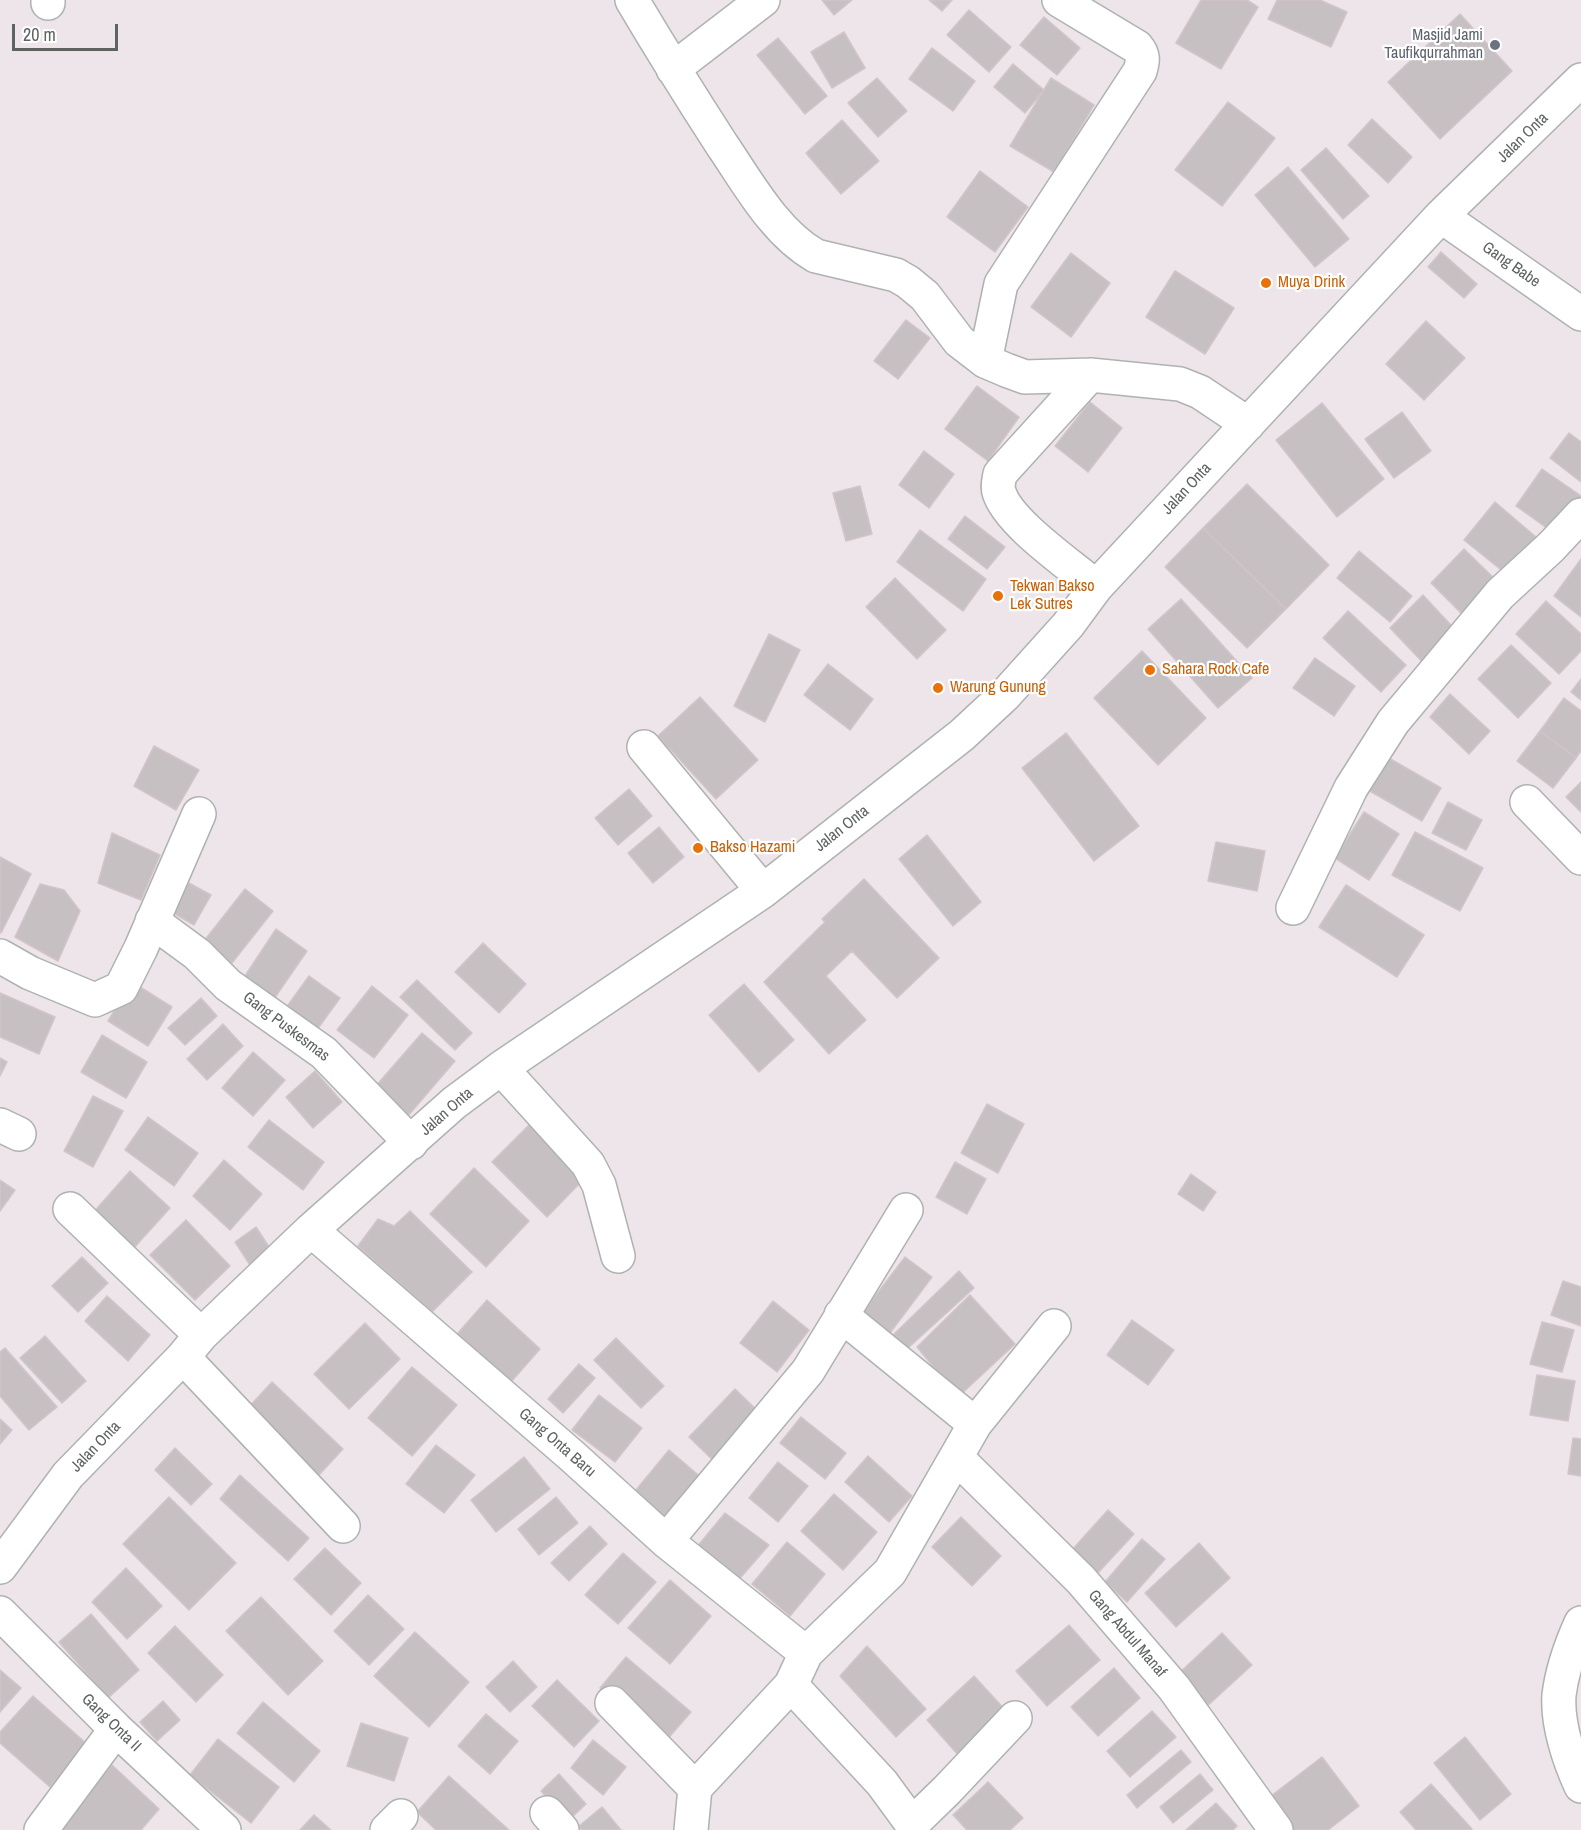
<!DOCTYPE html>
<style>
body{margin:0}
#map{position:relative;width:1581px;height:1830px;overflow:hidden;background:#ede5e9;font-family:"Archivo Narrow",sans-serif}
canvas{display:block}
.scale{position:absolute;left:12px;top:24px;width:106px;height:27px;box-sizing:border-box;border:3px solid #5d645f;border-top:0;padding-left:8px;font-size:18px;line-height:21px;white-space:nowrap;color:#5d645f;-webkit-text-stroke:4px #fff;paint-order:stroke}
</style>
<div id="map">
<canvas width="1581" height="1830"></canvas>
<div class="scale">20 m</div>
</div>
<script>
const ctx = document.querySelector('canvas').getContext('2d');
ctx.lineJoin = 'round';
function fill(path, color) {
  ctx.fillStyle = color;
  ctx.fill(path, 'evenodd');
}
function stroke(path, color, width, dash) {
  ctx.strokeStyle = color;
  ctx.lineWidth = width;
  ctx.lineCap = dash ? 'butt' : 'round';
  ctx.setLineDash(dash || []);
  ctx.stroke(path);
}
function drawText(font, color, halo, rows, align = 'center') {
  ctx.font = font + ' "Archivo Narrow",sans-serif';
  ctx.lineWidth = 4.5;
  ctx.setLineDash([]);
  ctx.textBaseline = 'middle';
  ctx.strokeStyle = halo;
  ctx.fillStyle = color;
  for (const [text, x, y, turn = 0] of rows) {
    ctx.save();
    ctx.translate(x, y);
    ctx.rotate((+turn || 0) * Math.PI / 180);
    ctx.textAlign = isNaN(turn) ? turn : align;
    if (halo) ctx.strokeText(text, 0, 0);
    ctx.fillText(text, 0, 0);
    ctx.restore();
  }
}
const building = new Path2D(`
 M822 0H852L834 15Z
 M929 0H952L942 11Z
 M1201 0H1247L1258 7 1221 69 1176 43Z
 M1277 0H1320L1347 12 1331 47 1268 19Z
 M969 10 1011 47 989 72 947 35Z
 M1460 14 1512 71 1440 139 1388 82Z
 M1044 17 1080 48 1057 75 1020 45Z
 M844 32 865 68 832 88 811 52Z
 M778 38 827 96 805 114 757 55Z
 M932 48 975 81 953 111 909 79Z
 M1013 64 1044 90 1025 113 994 87Z
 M877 78 907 111 878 137 848 103Z
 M1051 78 1094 105 1054 172 1010 146Z
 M1228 102 1275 138 1222 206 1175 170Z
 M1372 119 1412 157 1388 183 1348 145Z
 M842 120 879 161 841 194 806 153Z
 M1326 148 1369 196 1343 219 1301 170Z
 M1288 167 1349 239 1315 267 1255 195Z
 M980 171 1028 207 995 252 947 217Z
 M1441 252 1477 284 1464 298 1428 267Z
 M1071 253 1110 283 1071 337 1031 307Z
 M1175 271 1234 308 1205 354 1146 317Z
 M906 320 930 338 898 379 874 361Z
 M1426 321 1465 358 1424 400 1386 364Z
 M977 386 1019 417 988 461 945 429Z
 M1090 402 1122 428 1088 472 1055 446Z
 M1322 403 1384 479 1337 517 1276 440Z
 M1402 412 1431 451 1394 478 1365 439Z
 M1569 433 1581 442V482L1550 458Z
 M924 451 954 474 929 508 899 485Z
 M1542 469 1581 496V504L1558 536 1516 506Z
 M1247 484 1329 565 1286 609 1203 528Z
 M860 486 872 534 846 541 833 493Z
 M1495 502 1536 537 1505 573 1464 540Z
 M965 516 1005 547 987 569 948 539Z
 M1203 528 1286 609 1247 648 1165 567Z
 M920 530 986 579 963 611 897 562Z
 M1464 549 1500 584 1467 619 1431 583Z
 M1359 551 1412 596 1390 622 1337 578Z
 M1581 559V617L1554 596Z
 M895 578 946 630 917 659 866 607Z
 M1423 595 1462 637 1429 669 1390 628Z
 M1181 599 1252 678 1218 708 1148 629Z
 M1546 601 1581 634V651L1559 674 1516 634Z
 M1348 611 1406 665 1381 692 1323 638Z
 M769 634 800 650 765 722 734 706Z
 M1511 645 1551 683 1518 718 1478 679Z
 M1142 651 1206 718 1158 765 1094 698Z
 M1315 658 1355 686 1334 716 1293 688Z
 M828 664 873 699 850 730 804 695Z
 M1581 679V700L1571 692Z
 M1450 694 1490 731 1469 754 1430 717Z
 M700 697 758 760 716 799 658 736Z
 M1564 698 1581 711V751L1576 758 1540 731Z
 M1540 731 1576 758 1553 788 1517 761Z
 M1066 733 1139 826 1094 861 1022 768Z
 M154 746 199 770 176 810 134 786Z
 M1387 757 1441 788 1422 821 1368 790Z
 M1581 782V812L1566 797Z
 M629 789 652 816 618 845 595 818Z
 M1448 802 1482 820 1466 850 1432 833Z
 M1364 812 1399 834 1369 880 1335 858Z
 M659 827 684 857 653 883 628 853Z
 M1415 832 1483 868 1460 911 1392 875Z
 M112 833 160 855 141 900 98 883Z
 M927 835 981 902 953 926 899 859Z
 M1216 842 1265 851 1257 891 1208 881Z
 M0 857 31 874 1 933H0Z
 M864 879 939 958 897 998 852 951 826 976 866 1020 829 1054 764 982 825 922 822 919Z
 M187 882 211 895 194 925 170 911Z
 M40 884 64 890 80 911 58 961 15 937Z
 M1346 885 1424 935 1397 977 1319 927Z
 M245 889 273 911 232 963 204 941Z
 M276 929 307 951 267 1009 237 988Z
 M483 943 526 984 499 1013 455 972Z
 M309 976 340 998 311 1038 280 1016Z
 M417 980 472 1033 455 1050 400 997Z
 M132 982 172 1007 148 1046 108 1021Z
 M744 984 794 1040 759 1072 709 1015Z
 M372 986 408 1015 374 1058 337 1030Z
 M0 993 55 1017 39 1054 0 1037Z
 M201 998 217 1016 185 1045 168 1028Z
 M223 1024 243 1046 207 1080 187 1059Z
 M422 1033 455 1061 401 1124 368 1095Z
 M102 1035 147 1062 126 1098 81 1072Z
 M253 1052 285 1080 253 1116 222 1088Z
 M0 1058 7 1062 0 1076Z
 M315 1071 342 1102 313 1128 286 1097Z
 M93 1096 123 1111 93 1167 64 1151Z
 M987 1104 1024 1124 998 1173 961 1153Z
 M148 1117 198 1153 174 1186 125 1150Z
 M269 1120 324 1162 303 1190 248 1147Z
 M529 1125 584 1179 547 1217 492 1162Z
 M224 1160 262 1194 230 1230 193 1196Z
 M955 1162 986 1179 967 1214 936 1197Z
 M474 1168 529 1221 486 1267 430 1214Z
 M130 1171 170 1208 132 1250 92 1214Z
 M1191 1174 1216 1192 1203 1211 1178 1194Z
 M0 1180 15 1190 0 1211Z
 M410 1211 472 1272 432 1312 358 1246 378 1219 394 1226Z
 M186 1220 230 1266 195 1300 150 1255Z
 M256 1227 273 1253 252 1268 235 1242Z
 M82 1257 108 1283 78 1312 52 1286Z
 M905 1257 932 1277 890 1333 863 1312Z
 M959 1271 974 1288 908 1348 892 1336Z
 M1563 1281 1581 1287V1326L1551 1315Z
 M970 1295 1015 1344 958 1397 917 1347Z
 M107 1296 150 1335 128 1361 85 1321Z
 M487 1300 540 1349 503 1391 450 1342Z
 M773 1301 809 1330 777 1372 740 1343Z
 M1132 1320 1174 1350 1148 1385 1107 1355Z
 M1542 1322 1574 1330 1562 1372 1530 1364Z
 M365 1323 400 1359 349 1409 314 1374Z
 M45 1336 86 1381 62 1403 20 1358Z
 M616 1338 664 1386 641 1408 594 1360Z
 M5 1348 57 1407 29 1430 0 1396V1352Z
 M579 1364 595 1378 563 1413 548 1399Z
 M412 1367 457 1405 412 1456 368 1418Z
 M1537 1375 1575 1381 1568 1421 1530 1415Z
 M272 1382 343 1449 318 1476 247 1409Z
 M735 1389 764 1417 718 1465 689 1437Z
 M599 1395 642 1428 615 1462 572 1430Z
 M801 1417 846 1453 825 1479 780 1443Z
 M0 1419 12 1430 0 1444Z
 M1573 1438 1581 1439V1476L1568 1474Z
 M436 1445 475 1475 444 1513 406 1484Z
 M175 1448 212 1484 191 1505 155 1470Z
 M669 1450 703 1479 665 1525 631 1496Z
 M868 1456 912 1496 889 1522 845 1482Z
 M524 1457 550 1489 496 1532 471 1500Z
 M778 1462 808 1486 778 1522 749 1498Z
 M240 1475 309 1538 288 1561 220 1499Z
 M834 1494 877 1532 843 1570 801 1531Z
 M169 1497 236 1563 189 1610 123 1544Z
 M556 1497 578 1523 539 1555 518 1529Z
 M1108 1510 1134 1534 1096 1575 1071 1551Z
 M725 1513 769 1545 735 1584 696 1548Z
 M961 1517 1001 1556 972 1586 932 1547Z
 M590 1526 607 1544 569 1581 551 1563Z
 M1142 1539 1165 1559 1127 1602 1105 1582Z
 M787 1542 825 1574 790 1616 752 1584Z
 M1199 1543 1230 1578 1176 1627 1145 1593Z
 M325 1548 361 1583 331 1615 294 1579Z
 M623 1553 656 1582 618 1624 585 1595Z
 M126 1568 162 1606 127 1639 92 1602Z
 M670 1580 711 1616 670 1664 628 1628Z
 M368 1595 404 1629 369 1665 334 1631Z
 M261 1597 323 1661 288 1695 226 1631Z
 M91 1614 139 1670 108 1698 59 1642Z
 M1069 1625 1100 1660 1047 1706 1016 1671Z
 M175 1626 223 1675 196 1702 148 1653Z
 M415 1632 469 1682 429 1727 374 1676Z
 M1222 1633 1252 1665 1205 1708 1176 1676Z
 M867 1646 926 1709 896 1737 840 1676Z
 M626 1657 691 1712 664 1743 600 1688Z
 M513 1661 537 1687 510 1712 486 1687Z
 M1114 1668 1140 1698 1098 1736 1071 1707Z
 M0 1670 21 1688 0 1712Z
 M974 1676 1008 1713 960 1757 927 1720Z
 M557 1680 599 1721 574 1747 532 1706Z
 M33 1696 88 1745 50 1787 0 1743V1732Z
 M163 1701 180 1720 157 1741 140 1722Z
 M263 1702 320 1751 294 1782 237 1733Z
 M1152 1711 1176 1737 1130 1777 1107 1751Z
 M486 1714 518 1741 490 1774 458 1746Z
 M361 1723 408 1738 394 1781 347 1766Z
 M1465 1737 1511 1794 1480 1820 1434 1763Z
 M218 1739 279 1787 251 1823 190 1775Z
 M593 1740 626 1767 603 1795 571 1768Z
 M1181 1750 1191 1762 1137 1808 1127 1795Z
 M1322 1757 1359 1806 1328 1830H1284L1263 1802Z
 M112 1765 159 1809 141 1830H55Z
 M559 1774 586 1804 568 1821 541 1791Z
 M1200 1774 1213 1790 1173 1823 1160 1807Z
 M449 1776 509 1830H436L417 1812Z
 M988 1782 1023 1818 1010 1830H967L953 1815Z
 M1431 1784 1472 1829 1471 1830H1416L1400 1812Z
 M1216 1803 1237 1826 1233 1830H1186Z
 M602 1807 621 1830H582L579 1826Z
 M314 1815 331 1830H300Z`);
fill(building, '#c6c0c3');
stroke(building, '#d2c4cb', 1.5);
const minor = new Path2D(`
 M48 0V3
 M632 0C661 49 691 97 722 145 748 183 775 233 816 256L896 275 908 282 925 296 959 341 985 361 1006 370 1025 377 1090 375 1180 384 1200 392 1248 424
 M673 69 763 0
 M1441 216 1581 314
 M985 361 1001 284 1140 71C1143 61 1144 55 1137 47L1059 0
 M1090 375 1000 474C999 480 997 487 999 492 1008 523 1071 565 1096 587
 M644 747 763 891
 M1527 802 1581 858
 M1293 908 1351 788 1393 722 1500 594 1551 547 1581 515
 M152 921 197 954 228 985 324 1053 411 1143
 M0 956 30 973 95 1000 121 988 141 948 199 814
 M501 1068 588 1164 599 1185 618 1256
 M0 1125 19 1134
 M70 1209 201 1335
 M311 1230 572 1456 666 1541 806 1653
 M841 1315 975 1424
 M183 1357 343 1526
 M956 1457 1081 1580 1174 1688 1276 1830
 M666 1541 808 1371 906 1210
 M0 1567 68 1475 183 1357 201 1335 311 1230 454 1103 501 1068 763 891 962 735 1005 695 1068 625 1096 587 1441 216 1581 80
 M0 1613 116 1729 224 1830
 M1581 1623C1571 1645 1562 1671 1559 1695 1557 1724 1569 1760 1581 1786
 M791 1685 882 1783 912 1824 947 1790 1015 1718
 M612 1703 695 1788
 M547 1813 562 1830
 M41 1830 116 1729
 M387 1830 401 1816
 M691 1830 695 1788 791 1685 806 1653 890 1572 975 1424 1054 1326`);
stroke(minor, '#aeb3b0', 36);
stroke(minor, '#fff', 33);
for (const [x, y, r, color] of [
 [1495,45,6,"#6b7280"],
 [1266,283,6,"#e8710a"],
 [998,596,6,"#e8710a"],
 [1150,670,6,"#e8710a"],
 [938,688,6,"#e8710a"],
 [698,848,6,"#e8710a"]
]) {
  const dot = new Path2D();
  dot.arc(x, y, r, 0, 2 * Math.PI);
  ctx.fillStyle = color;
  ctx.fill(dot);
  stroke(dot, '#fff', 2);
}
drawText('16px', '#5b616d', '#fff', [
 ["Masjid Jami",1483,36],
 ["Taufikqurrahman",1483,54]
], 'right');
drawText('16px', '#5d645f', '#fff', [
 ["Jalan Onta",1523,138,-44],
 ["Gang Babe",1511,265,35],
 ["Jalan Onta",1187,489,-47],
 ["Jalan Onta",842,829,-38],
 ["Gang Puskesmas",286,1027,37],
 ["Jalan Onta",447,1112,-41],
 ["Gang Onta Baru",557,1443,41],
 ["Jalan Onta",96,1447,-46],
 ["Gang Abdul Manaf",1127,1634,49],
 ["Gang Onta II",111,1723,44]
]);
drawText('16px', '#c56008', '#fff', [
 ["Muya Drink",1278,283],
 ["Tekwan Bakso",1010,587],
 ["Lek Sutres",1010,605],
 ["Sahara Rock Cafe",1162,670],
 ["Warung Gunung",950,688],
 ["Bakso Hazami",710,848]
], 'left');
</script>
